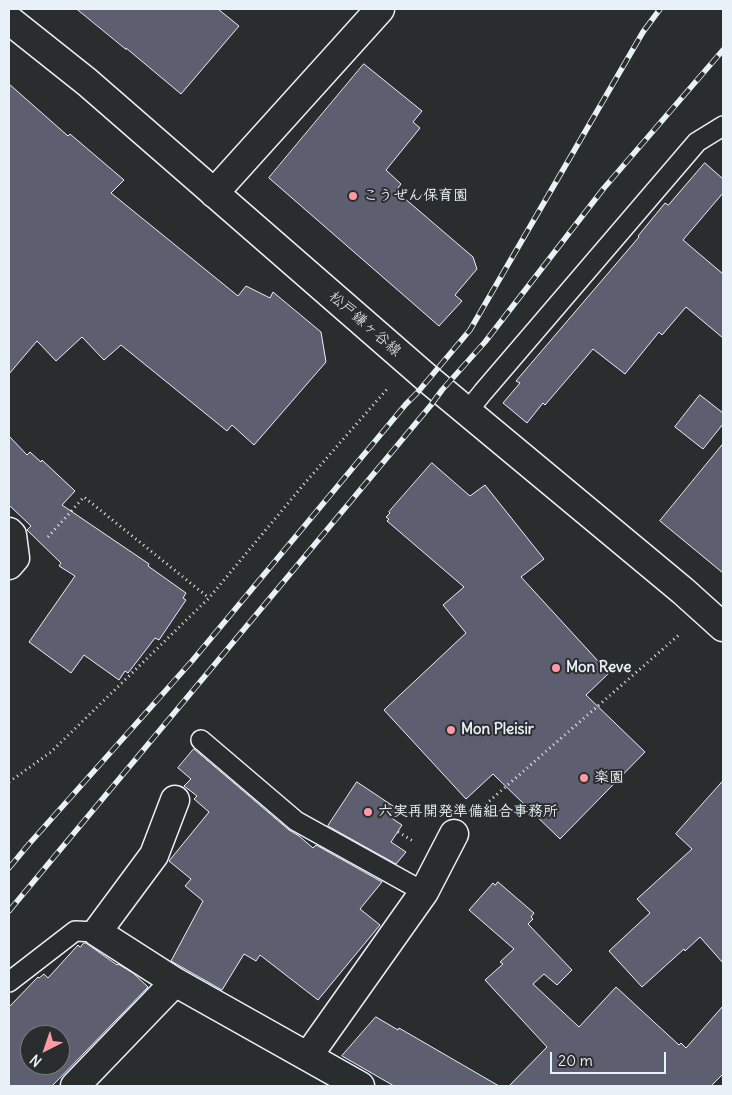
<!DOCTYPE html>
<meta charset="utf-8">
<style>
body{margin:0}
#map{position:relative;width:732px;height:1095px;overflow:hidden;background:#2a2d2e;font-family:Delius,sans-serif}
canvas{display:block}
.frame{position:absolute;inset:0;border:10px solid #e8f1f8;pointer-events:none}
.north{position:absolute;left:20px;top:1025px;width:50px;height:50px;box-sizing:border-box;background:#2a2d2e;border:1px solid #767b7f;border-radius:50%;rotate:221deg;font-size:14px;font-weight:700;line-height:20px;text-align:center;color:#e8f1f8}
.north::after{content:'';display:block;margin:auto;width:18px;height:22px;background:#ff9aa2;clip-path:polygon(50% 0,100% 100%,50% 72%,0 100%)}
.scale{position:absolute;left:550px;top:1052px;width:116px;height:22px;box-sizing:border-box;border:2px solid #e8f1f8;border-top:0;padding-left:6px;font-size:15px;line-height:18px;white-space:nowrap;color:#e8f1f8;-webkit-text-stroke:4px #2a2d2e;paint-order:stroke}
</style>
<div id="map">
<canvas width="732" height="1095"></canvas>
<div class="frame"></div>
<div class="north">N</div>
<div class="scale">20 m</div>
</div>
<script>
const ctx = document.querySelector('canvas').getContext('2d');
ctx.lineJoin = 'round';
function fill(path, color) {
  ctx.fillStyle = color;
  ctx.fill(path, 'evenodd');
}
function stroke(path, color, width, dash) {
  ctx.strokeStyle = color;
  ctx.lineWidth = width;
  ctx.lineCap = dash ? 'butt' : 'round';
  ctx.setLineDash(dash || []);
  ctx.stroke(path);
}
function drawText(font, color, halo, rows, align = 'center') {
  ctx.font = font + ' Delius,"Klee One",sans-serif';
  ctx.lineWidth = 4;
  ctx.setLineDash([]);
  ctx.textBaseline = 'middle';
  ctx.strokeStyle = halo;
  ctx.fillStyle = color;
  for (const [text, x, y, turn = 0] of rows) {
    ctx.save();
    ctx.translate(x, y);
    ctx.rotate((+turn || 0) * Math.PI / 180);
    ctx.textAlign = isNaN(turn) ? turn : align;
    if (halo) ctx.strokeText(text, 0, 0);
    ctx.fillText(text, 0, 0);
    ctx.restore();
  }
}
const building = new Path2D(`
 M77 9H218L239 26 181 94 126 48V49Z
 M364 64 422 111 413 122 420 128 386 170 401 184 396 191 473 257 477 269 455 295 462 301 439 326 269 178Z
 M9 84 68 136 70 134 124 180 111 193 238 296 246 286 270 298 273 292 321 332 326 362 254 445 232 425 227 431 121 345 104 360 82 337 56 361 37 341 9 374Z
 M705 163 723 179V193L683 240 723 274V338L686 307 662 335 659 332 625 374 593 349 545 405 543 403 527 423 503 403 520 383 516 381 639 237 638 236 665 203 668 205Z
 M700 395 723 413V424L703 449 675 427Z
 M9 436 27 455 30 452 41 462 42 460 75 491 62 505 149 564 148 566 186 593 183 598 186 600 159 640 155 638 128 673 125 671 119 680 84 655 71 673 29 642 75 576 59 566 61 563 27 530 31 526 9 505Z
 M723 444V573L660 521Z
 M432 463 470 496 485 485 544 559 521 577 609 673 586 695 645 752 560 839 493 774 466 799 384 710 466 633 443 605 464 587 387 521 389 519 386 517 390 513 389 512Z
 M194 749 289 830 299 836 313 848 316 845 382 882 360 909 380 925 318 1000 260 955 256 961 244 954 222 990 171 961 203 901 185 886 191 879 169 861 209 812 194 799 197 796 184 786 191 779 178 768Z
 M723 781V963L700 937 685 951 684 949 642 987 609 951 650 913 637 899 692 849 676 834Z
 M357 782 399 810 393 819 402 825 391 842 406 852 396 864 328 826Z
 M498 882 534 913 531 917 533 919 528 924 572 970 557 985 544 974 533 984 579 1027 616 987 679 1045 681 1043 686 1048 723 1006V1074L711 1086H509L547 1047 485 980 503 964 500 962 514 949 469 910 493 883 495 885Z
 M84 943H86L117 965 118 964 133 973 148 987 52 1086H9V1007L38 977 39 978 44 974 48 978 78 945 80 947ZM30 1035H60V1065H30Z
 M376 1017 398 1030 399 1028 499 1086H394L342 1056Z`);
fill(building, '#5d5f70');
stroke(building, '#e8f1f8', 1);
const lane = new Path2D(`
 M467 412 483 392 697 142 723 126
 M201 740 296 821 424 892
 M9 982 75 931 97 932`);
const street = new Path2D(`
 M214 193 380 9
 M9 532 12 535 15 558 9 565
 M175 800 154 855 97 932 175 982 360 1086
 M308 1056 424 892 454 834
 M75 1086 175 982`);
const secondary = new Path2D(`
 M9 20 87 82 428 379 683 591 723 627`);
stroke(lane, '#e8f1f8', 22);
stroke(street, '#e8f1f8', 31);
stroke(secondary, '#e8f1f8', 31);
stroke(new Path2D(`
 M48 537 84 497 209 598
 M9 782 51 752 209 598 304 484 388 388
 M478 811 680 634
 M398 832 413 841`), '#e8f1f8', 3, [1, 4]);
stroke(lane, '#2a2d2e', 19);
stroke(street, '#2a2d2e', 28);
stroke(secondary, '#2a2d2e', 28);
const rail = new Path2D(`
 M9 868 29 844 192 661 406 404 417 393 470 330 643 32 660 9
 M9 911 431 405 442 390 485 342 604 188 723 50`);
stroke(rail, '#e8f1f8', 5.5);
stroke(rail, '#2a2d2e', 4, [11]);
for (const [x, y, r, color] of [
 [353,196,5,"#ff9aa2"],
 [556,668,5,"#ff9aa2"],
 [451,730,5,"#ff9aa2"],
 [584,778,5,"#ff9aa2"],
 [368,812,5,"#ff9aa2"]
]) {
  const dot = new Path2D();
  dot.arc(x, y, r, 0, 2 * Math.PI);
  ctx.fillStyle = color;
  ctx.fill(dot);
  stroke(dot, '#2a2d2e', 2);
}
drawText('bold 15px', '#e8f1f8', '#2a2d2e', [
 ["こうぜん保育園",363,196],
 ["Mon Reve",566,668],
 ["Mon Pleisir",461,730],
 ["楽園",594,778],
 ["六実再開発準備組合事務所",378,812]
], 'left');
drawText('15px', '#e8f1f8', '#2a2d2e', [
 ["松戸鎌ヶ谷線",365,324,41]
]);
</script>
